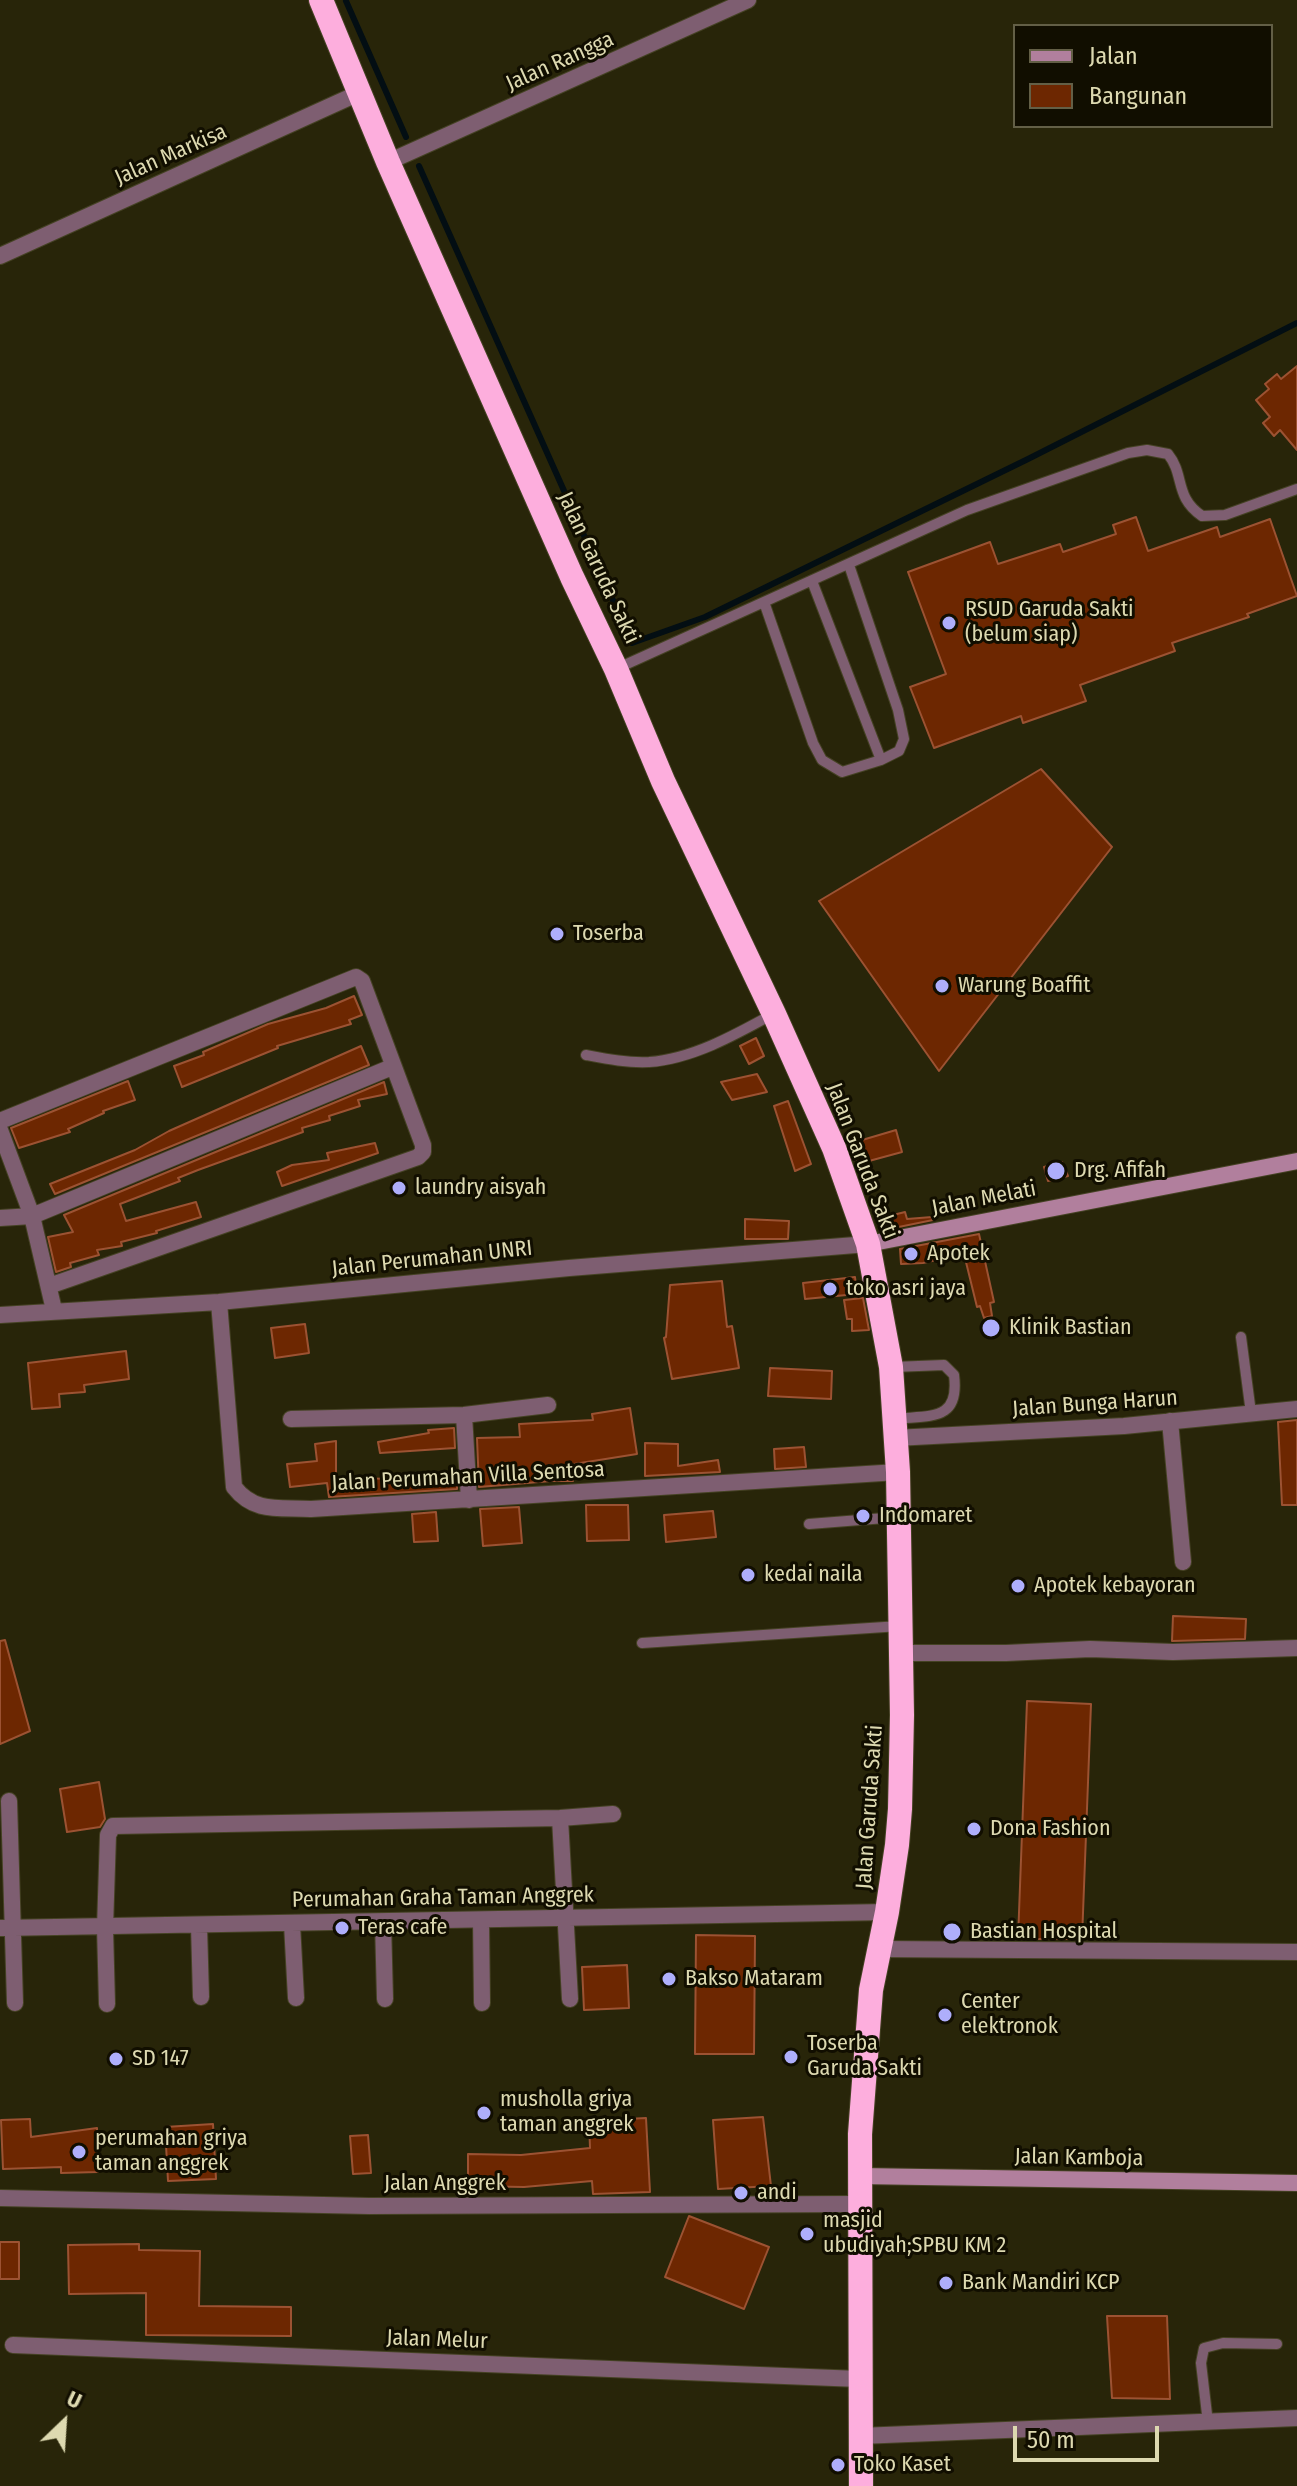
<!DOCTYPE html>
<style>
body{margin:0}
#map{position:relative;width:1297px;height:2486px;overflow:hidden;background:#282509;font-family:"Fira Sans Condensed",sans-serif}
canvas{display:block}
.legend{position:absolute;left:1013px;top:24px;width:260px;height:104px;box-sizing:border-box;background:#110e00;border:2px solid #635f46;margin:0;padding:10px 14px;list-style:none;font-size:24px;color:#ddd9b0}
.legend li{display:flex;align-items:center;gap:16px;height:40px}
.legend b{width:40px;border:2px solid #635f46}
.north{position:absolute;left:24px;top:2382px;width:80px;height:80px;-webkit-text-stroke:6px #110e00;paint-order:stroke;rotate:25deg;font-size:22px;font-weight:700;line-height:32px;text-align:center;color:#ddd9b0}
.north::after{content:'';display:block;margin:auto;width:28px;height:36px;background:#ddd9b0;clip-path:polygon(50% 0,100% 100%,50% 72%,0 100%)}
.scale{position:absolute;left:1013px;top:2426px;width:146px;height:36px;box-sizing:border-box;border:4px solid #ddd9b0;border-top:0;padding-left:10px;font-size:24px;line-height:28px;white-space:nowrap;color:#ddd9b0;-webkit-text-stroke:6px #110e00;paint-order:stroke}
</style>
<div id="map">
<canvas width="1297" height="2486"></canvas>
<ul class="legend">
<li><b style="height:10px;background:#b17f9d"></b>Jalan</li>
<li><b style="height:22px;background:#6d2701"></b>Bangunan</li>
</ul>
<div class="north">U</div>
<div class="scale">50 m</div>
</div>
<script>
const ctx = document.querySelector('canvas').getContext('2d');
ctx.lineJoin = 'round';
function stroke(path, color, width, dash) {
  ctx.strokeStyle = color;
  ctx.lineWidth = width;
  ctx.lineCap = dash ? 'butt' : 'round';
  ctx.setLineDash(dash || []);
  ctx.stroke(path);
}
function fill(path, color) {
  ctx.fillStyle = color;
  ctx.fill(path, 'evenodd');
}
function drawText(font, color, halo, rows, align = 'center') {
  ctx.font = font + ' "Fira Sans Condensed",sans-serif';
  ctx.lineWidth = 6;
  ctx.setLineDash([]);
  ctx.textBaseline = 'middle';
  ctx.strokeStyle = halo;
  ctx.fillStyle = color;
  for (const [text, x, y, turn = 0] of rows) {
    ctx.save();
    ctx.translate(x, y);
    ctx.rotate((+turn || 0) * Math.PI / 180);
    ctx.textAlign = isNaN(turn) ? turn : align;
    if (halo) ctx.strokeText(text, 0, 0);
    ctx.fillText(text, 0, 0);
    ctx.restore();
  }
}
stroke(new Path2D(`
 M346 1 406 137
 M419 166 632 643 705 617 1028 459 1297 323`), '#030e13', 6);
const building = new Path2D(`
 M1297 366V450L1280 430 1274 436 1263 423 1270 417 1256 400 1269 389 1265 384 1277 374 1281 379Z
 M1136 517 1148 551 1217 527 1220 537 1270 519 1297 596 1247 614 1249 617 1172 643 1175 651 1080 685 1086 701 1023 723 1021 716 934 748 910 687 946 674 908 572 990 542 998 564 1060 544 1063 552 1116 534 1113 525Z
 M1041 769 1112 847 939 1071 819 901Z
 M354 996 362 1015 349 1020 351 1024 277 1046 278 1048 182 1087 174 1066 204 1055 203 1052 268 1024 326 1008Z
 M756 1038 764 1056 749 1064 740 1046Z
 M361 1046 369 1065 55 1194 50 1184 135 1150 169 1131Z
 M757 1074 767 1092 732 1100 721 1082Z
 M128 1081 135 1100 103 1111 104 1113 68 1129 70 1132 19 1148 11 1128Z
 M384 1082 387 1094 358 1100 360 1106 329 1116 330 1120 302 1128 303 1132 198 1170 178 1178 180 1181 120 1204 126 1221 196 1202 201 1217 156 1231 157 1233 121 1242 122 1246 97 1250 99 1255 70 1263 71 1267 56 1272 48 1237 73 1232 64 1215Z
 M788 1101 811 1164 795 1171 774 1106Z
 M896 1130 902 1152 858 1164 852 1143Z
 M375 1143 378 1153 282 1186 277 1172 292 1165 329 1160 327 1153Z
 M1062 1162 1068 1176 1048 1181 1044 1167Z
 M905 1212 907 1219 932 1217 933 1220 884 1230 881 1218Z
 M745 1219 789 1221 788 1239H745Z
 M979 1234 994 1302 990 1303 992 1316 984 1318 980 1306 977 1307 964 1254 923 1263 901 1264 900 1249Z
 M855 1277 857 1294 805 1299 803 1283Z
 M722 1281 727 1327 732 1326 739 1368 672 1379 664 1338 666 1337 670 1285Z
 M863 1298 869 1330 852 1331V1319H847L844 1300Z
 M305 1324 309 1353 275 1358 271 1328Z
 M126 1351 129 1379 84 1385 85 1392 59 1394 60 1407 32 1409 28 1363Z
 M770 1368 832 1371 831 1399 768 1396Z
 M630 1408 637 1454 574 1464 573 1481H551L479 1487 477 1438 520 1437 519 1424 593 1420 592 1414Z
 M1297 1420V1505H1282L1278 1422Z
 M454 1428 455 1448 380 1453 378 1442 429 1433 428 1430Z
 M336 1441V1479L457 1478V1489L329 1497 327 1483 290 1487 287 1464 317 1461 315 1444Z
 M645 1443 678 1444V1466L718 1460 720 1472 645 1476Z
 M804 1447 806 1467 775 1469 774 1449Z
 M586 1505H628L629 1540 587 1541Z
 M519 1507 522 1543 483 1546 480 1509Z
 M713 1511 716 1537 666 1542 664 1515Z
 M436 1512 438 1541 414 1542 412 1514Z
 M1173 1616 1246 1619 1245 1639 1172 1641Z
 M5 1640 30 1731 0 1744V1641Z
 M1027 1701 1091 1704 1082 1939H1018Z
 M99 1782 105 1819 100 1827 67 1832 60 1789Z
 M696 1935 755 1936 754 2054H695Z
 M627 1965 629 2008 584 2010 582 1967Z
 M763 2117 771 2186 718 2189 713 2120Z
 M646 2118 650 2192 593 2194 592 2181 524 2187 468 2186V2154L521 2155 590 2148 589 2121Z
 M30 2119 31 2137 97 2128 98 2172 61 2173V2167L3 2169 1 2120Z
 M213 2124 216 2179 168 2181 165 2127Z
 M368 2135 371 2173 353 2174 350 2136Z
 M689 2216 769 2247 744 2309 665 2277Z
 M0 2242H19V2279H0Z
 M139 2244V2250L200 2251 199 2306 291 2307V2336L146 2335V2293L69 2294 68 2245Z
 M1107 2316H1167L1170 2399 1112 2398Z`);
fill(building, '#6d2701');
stroke(building, '#9c5232', 2);
const lane = new Path2D(`
 M812 581 881 760
 M764 602 813 743 822 760 842 772 881 760 899 751 904 739 898 710 849 565
 M618 668 967 510 1128 453 1147 450 1168 454C1185 475 1174 497 1202 516L1225 515 1297 489
 M586 1055C607 1059 627 1063 649 1062 692 1059 735 1035 773 1014
 M1241 1337 1251 1413
 M893 1367 944 1365 954 1375C960 1422 930 1415 894 1419
 M809 1524 898 1517
 M642 1643 900 1626
 M1208 2423 1201 2363 1204 2348 1223 2343 1277 2344`);
const street = new Path2D(`
 M388 162 748 0
 M0 256 359 93
 M0 1121 356 977 362 981 423 1145V1152L418 1157 49 1286
 M0 1130 32 1216 54 1310
 M0 1218 32 1216 392 1067
 M219 1302 234 1487C255 1514 280 1507 311 1509L898 1472
 M0 1315 219 1302 569 1268 868 1244
 M464 1415 469 1500
 M291 1419 464 1415 548 1405
 M1170 1421 1183 1562
 M895 1438 1124 1426 1297 1409
 M901 1653H1006L1090 1649 1173 1652 1297 1648
 M9 1801 15 2003
 M560 1818 570 1999
 M481 1920 482 2003
 M383 1922 385 1999
 M292 1924 296 1998
 M199 1926 201 1997
 M0 1928 887 1912
 M878 1949 1297 1952
 M107 2004 105 1928 108 1835 113 1826 560 1818 613 1814
 M0 2198 369 2206 860 2204
 M13 2345 859 2379
 M860 2436 1297 2418`);
const secondary = new Path2D(`
 M868 1244 1297 1161
 M860 2176 1297 2183`);
const highway = new Path2D(`
 M321 0 388 162 572 577 616 669 663 781 774 1014 834 1148 868 1244 891 1367 898 1472 902 1715 900 1809 897 1845 887 1912 871 1990 860 2134 861 2486`);
stroke(lane, '#454224', 12);
stroke(street, '#454224', 18);
stroke(secondary, '#454224', 18);
stroke(highway, '#454224', 26);
stroke(lane, '#7e5e71', 10);
stroke(street, '#7e5e71', 16);
stroke(secondary, '#b17f9d', 16);
stroke(highway, '#fdaedd', 24);
for (const [x, y, r, color] of [
 [949,623,8,"#aeaefb"],
 [557,934,8,"#aeaefb"],
 [942,986,8,"#aeaefb"],
 [1056,1171,10,"#aeaefb"],
 [399,1188,8,"#aeaefb"],
 [911,1254,8,"#aeaefb"],
 [830,1289,8,"#aeaefb"],
 [991,1328,10,"#aeaefb"],
 [863,1516,8,"#aeaefb"],
 [748,1575,8,"#aeaefb"],
 [1018,1586,8,"#aeaefb"],
 [974,1829,8,"#aeaefb"],
 [342,1928,8,"#aeaefb"],
 [952,1932,10,"#aeaefb"],
 [669,1979,8,"#aeaefb"],
 [945,2015,8,"#aeaefb"],
 [791,2057,8,"#aeaefb"],
 [116,2059,8,"#aeaefb"],
 [484,2113,8,"#aeaefb"],
 [79,2152,8,"#aeaefb"],
 [741,2193,8,"#aeaefb"],
 [807,2234,8,"#aeaefb"],
 [946,2283,8,"#aeaefb"],
 [838,2465,8,"#aeaefb"]
]) {
  const dot = new Path2D();
  dot.arc(x, y, r, 0, 2 * Math.PI);
  ctx.fillStyle = color;
  ctx.fill(dot);
  stroke(dot, '#110e00', 3);
}
drawText('22px', '#ddd9b0', '#110e00', [
 ["Jalan Rangga",560,62,-24],
 ["Jalan Markisa",171,155,-24],
 ["Jalan Garuda Sakti",598,568,65],
 ["Jalan Garuda Sakti",862,1161,69],
 ["Jalan Melati",984,1199,-11],
 ["Jalan Perumahan UNRI",432,1259,-6],
 ["Jalan Bunga Harun",1095,1404,-4],
 ["Jalan Perumahan Villa Sentosa",468,1477,-3],
 ["Jalan Garuda Sakti",870,1807,-86],
 ["Perumahan Graha Taman Anggrek",443,1898,-1],
 ["Jalan Kamboja",1079,2158,1],
 ["Jalan Anggrek",445,2184],
 ["Jalan Melur",437,2340,2]
]);
drawText('22px', '#ddd9b0', '#110e00', [
 ["RSUD Garuda Sakti",965,610],
 ["(belum siap)",965,635],
 ["Toserba",573,934],
 ["Warung Boaffit",958,986],
 ["Drg. Afifah",1074,1171],
 ["laundry aisyah",415,1188],
 ["Apotek",927,1254],
 ["toko asri jaya",846,1289],
 ["Klinik Bastian",1009,1328],
 ["Indomaret",879,1516],
 ["kedai naila",764,1575],
 ["Apotek kebayoran",1034,1586],
 ["Dona Fashion",990,1829],
 ["Teras cafe",358,1928],
 ["Bastian Hospital",970,1932],
 ["Bakso Mataram",685,1979],
 ["Center",961,2002],
 ["elektronok",961,2027],
 ["Toserba",807,2044],
 ["Garuda Sakti",807,2069],
 ["SD 147",132,2059],
 ["musholla griya",500,2100],
 ["taman anggrek",500,2125],
 ["perumahan griya",95,2139],
 ["taman anggrek",95,2164],
 ["andi",757,2193],
 ["masjid",823,2221],
 ["ubudiyah;SPBU KM 2",823,2246],
 ["Bank Mandiri KCP",962,2283],
 ["Toko Kaset",854,2465]
], 'left');
</script>
